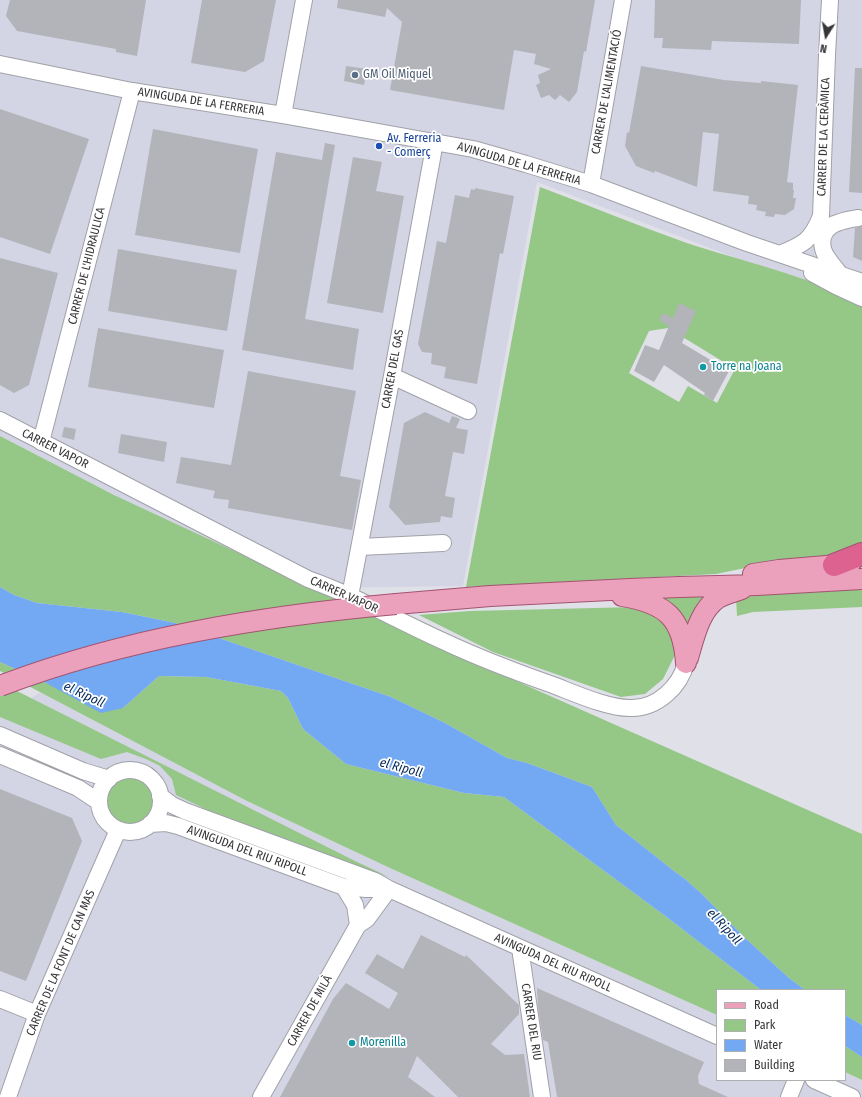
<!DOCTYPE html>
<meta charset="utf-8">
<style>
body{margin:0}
#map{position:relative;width:862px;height:1097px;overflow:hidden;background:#e0e0e8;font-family:"Fira Sans Condensed",sans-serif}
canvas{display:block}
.legend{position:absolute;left:716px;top:989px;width:130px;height:92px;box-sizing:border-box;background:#fff;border:1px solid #afafb0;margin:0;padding:5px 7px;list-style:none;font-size:12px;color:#363639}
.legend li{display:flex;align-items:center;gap:8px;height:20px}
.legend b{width:20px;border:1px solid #afafb0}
.north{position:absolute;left:806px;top:16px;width:40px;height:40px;-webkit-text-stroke:3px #fff;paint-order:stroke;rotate:191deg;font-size:11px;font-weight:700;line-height:16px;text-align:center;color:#363639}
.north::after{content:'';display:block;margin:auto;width:14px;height:18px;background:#363639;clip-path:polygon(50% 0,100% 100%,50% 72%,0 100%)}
</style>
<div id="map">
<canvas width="862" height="1097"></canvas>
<ul class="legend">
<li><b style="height:5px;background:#eba1bc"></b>Road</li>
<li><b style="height:11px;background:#95c786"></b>Park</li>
<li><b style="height:11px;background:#73a8f2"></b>Water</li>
<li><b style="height:11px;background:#b3b3ba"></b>Building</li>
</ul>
<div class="north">N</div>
</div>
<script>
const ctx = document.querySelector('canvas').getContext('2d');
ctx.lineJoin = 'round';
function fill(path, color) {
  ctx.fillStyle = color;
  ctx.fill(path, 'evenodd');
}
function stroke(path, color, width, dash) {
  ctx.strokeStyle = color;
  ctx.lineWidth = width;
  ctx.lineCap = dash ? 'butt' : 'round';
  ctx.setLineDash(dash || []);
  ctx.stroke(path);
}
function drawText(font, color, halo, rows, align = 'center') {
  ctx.font = font + ' "Fira Sans Condensed",sans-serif';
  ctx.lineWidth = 3.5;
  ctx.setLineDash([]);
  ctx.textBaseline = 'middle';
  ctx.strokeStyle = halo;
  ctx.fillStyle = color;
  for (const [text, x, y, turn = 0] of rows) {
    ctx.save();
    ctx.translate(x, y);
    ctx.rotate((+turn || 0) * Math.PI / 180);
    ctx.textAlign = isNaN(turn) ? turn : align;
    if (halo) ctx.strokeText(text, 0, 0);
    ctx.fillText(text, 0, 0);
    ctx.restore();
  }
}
fill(new Path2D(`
 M0 0H862V308L783 276 537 182 463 586 314 588 114 495 0 436Z
 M41 692 247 801 390 868 717 1015V1080H845V1072L862 1080V1097H0V716Z`), '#d4d5e4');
fill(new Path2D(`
 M540 187C588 205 636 225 684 242 744 262 805 275 862 303V548L830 557 774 562 716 574 466 587ZM668 328 735 369 717 403 688 386 679 402 629 373 649 331Z
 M0 436 114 495 462 657 862 834V1025L845 1015V990H805L789 978 745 938 703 895 685 879 674 871 616 825 592 787 527 763 507 758 445 723 391 697 175 623 122 612 37 603 14 595 0 587Z
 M862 587V607L753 612 737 616 736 597 755 593Z
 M715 593 690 634 654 598Z
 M636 607 654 608 679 647 663 679 645 694 621 697 493 652 419 615 470 611Z
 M0 662 46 683 123 708 159 676 206 677 281 691 288 698 303 729 346 764 464 793 504 797 668 918 761 990H717V1015L390 868 247 801 0 671Z
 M15 690 353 860 389 877 212 812 176 795 172 779 160 766 146 759 127 752 101 759 0 717V696Z
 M107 801a24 24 0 1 1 48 0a24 24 0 1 1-48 0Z
 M845 1046 862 1057V1080L845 1072Z`), '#95c786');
fill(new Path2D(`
 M0 587 14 595 37 603 122 612 175 623 391 697 445 723 507 758 527 763 592 787 616 825 674 871 685 879 703 895 745 938 789 978 805 990H761L668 918 504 797 464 793 346 764 303 729 288 698 281 691 206 677 159 676 123 708 101 713 46 683 0 662Z
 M845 1015 862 1025V1057L845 1046Z`), '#73a8f2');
fill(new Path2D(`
 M10 0H146L137 56 116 52V49L17 31 6 16Z
 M202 0H276L264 61 245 72 191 63Z
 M338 0H595L586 52 584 51 577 92 569 102 560 95 555 100 549 95 541 98 536 85 540 83 538 75 551 69 534 64 536 54 514 50 504 110 390 90 402 22 387 8 385 17 337 8Z
 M655 0H801L799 44 712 41 711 50 662 48 663 38H654Z
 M346 66 367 69 364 85 344 81Z
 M641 66 724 80 761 83V81L798 85 787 182 793 183V190H794L793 198H796L794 209 785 215 775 214 774 217 765 216 766 212 756 210 757 205 748 204 749 196 713 191 719 134 703 132 697 187 655 171 654 173 636 166 625 146 627 132 629 133Z
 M855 68H862V193L849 192Z
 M0 109 89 139 50 254 0 237Z
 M153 129 258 149 240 253 135 235Z
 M325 143 335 145 305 319 359 329 353 370 242 350 276 152 322 160Z
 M353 157 382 162 376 191 404 196 383 313 327 303Z
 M475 188 514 196 503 254 500 253 477 384 444 378 446 367 431 364 432 353 422 352 418 344 437 241 446 243 455 195 469 198 471 189 475 190Z
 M862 226V261L853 257 855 228Z
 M118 249 237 270 227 331 108 311Z
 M0 258 58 273 29 385 14 393 0 385Z
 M679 303 696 311 682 343 729 371 713 401 704 395 705 393 664 365 654 382 634 371 645 345 659 350 669 326 659 320 663 313 673 318Z
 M98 328 224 350 214 408 88 387Z
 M248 371 356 391 340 476 361 480 352 530 228 508 229 500 213 498 215 491 176 483 181 457 231 465Z
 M425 412 449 423 452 416 460 419 456 428 468 430 464 454 453 452 445 496 455 498 452 518 441 516 440 522 405 525 389 507 404 423Z
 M64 427 76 429 74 440 62 437Z
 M121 434 167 442 164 462 118 453Z
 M0 789 72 818 82 841 26 981 0 971Z
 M421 935 465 957 466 955 519 1005V1014L491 1044 505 1055 524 1054 530 1097H458L417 1056 408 1077 435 1097H280L333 999 346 983 389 1009 398 993 365 973 377 954 403 969Z
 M537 988 704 1062 698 1076 699 1084 728 1097H557L548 1042 543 1040 538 1006Z`), '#b3b3ba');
const minor = new Path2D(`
 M0 64 132 91 283 115 473 149 526 164 591 184 747 243 862 282
 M283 115 304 0
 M591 184 623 0
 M780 254C804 244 811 241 821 216L827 55 830 0
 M812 273 836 286 862 298
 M840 274C835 268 829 261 825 254 818 239 825 226 840 222 845 220 852 219 858 218
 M392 376 468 411
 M0 420 308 579C322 584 336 590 350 596 382 611 412 627 443 641 479 658 516 672 553 685 574 693 609 709 632 708 657 708 680 687 686 663
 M41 442 132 91
 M360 547 443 543
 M350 596 392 376 435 142
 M0 735 83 771 109 779
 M0 755 78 788 99 802
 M99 801a31 31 0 1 1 62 0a31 31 0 1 1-62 0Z
 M160 796 172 805 185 811 375 881 389 889 717 1036
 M150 824 166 823 178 826 344 887 366 889H385
 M344 887 355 905 358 925
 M520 948 542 1097
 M0 999 37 1014
 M814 1080 852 1097
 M8 1097 37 1014 118 830
 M261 1097 358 925 367 919 389 889
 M789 1097 796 1080`);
const major = new Path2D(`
 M753 574 779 570 850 564
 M622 596C666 603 683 618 686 663
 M396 604 490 596 630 589 679 587 757 585 862 579
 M688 658C694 638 699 611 718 598 725 594 734 592 742 589`);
const highway = new Path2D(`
 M834 565 862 554`);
stroke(minor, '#a0a1a8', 18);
stroke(major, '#a35371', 22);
stroke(highway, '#a35371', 24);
stroke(minor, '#fff', 16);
stroke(major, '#eba1bc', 20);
stroke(highway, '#de628f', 22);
const majorBridge = new Path2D(`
 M0 686C126 638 262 616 396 604`);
stroke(majorBridge, '#a35371', 22, []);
stroke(majorBridge, '#eba1bc', 20);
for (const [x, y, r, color] of [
 [355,75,4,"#5c6f8a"],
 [379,146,4,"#1a4fb4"],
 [703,367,4,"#0f9aa8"],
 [352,1043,4,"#0f9aa8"]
]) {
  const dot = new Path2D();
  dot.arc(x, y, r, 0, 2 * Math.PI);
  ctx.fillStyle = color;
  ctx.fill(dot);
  stroke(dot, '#fff', 1.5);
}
drawText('12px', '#4e5e75', '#fff', [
 ["GM Oil Miquel",363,75]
], 'left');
drawText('12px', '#363639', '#fff', [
 ["CARRER DE L'ALIMENTACIÓ",607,92,-80],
 ["AVINGUDA DE LA FERRERIA",201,102,9],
 ["CARRER DE LA CERÀMICA",824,137,-88],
 ["AVINGUDA DE LA FERRERIA",519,164,16],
 ["CARRER DE L'HIDRAULICA",87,266,-76],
 ["CARRER DEL GAS",393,369,-80],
 ["CARRER VAPOR",55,449,27],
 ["CARRER VAPOR",344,595,24],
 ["AVINGUDA DEL RIU RIPOLL",247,851,20],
 ["CARRER DE LA FONT DE CAN MAS",61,963,-67],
 ["AVINGUDA DEL RIU RIPOLL",553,963,24],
 ["CARRER DE MILÀ",310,1011,-61],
 ["CARRER DEL RIU",531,1022,81]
]);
drawText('12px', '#164399', '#fff', [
 ["Av. Ferreria",387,139],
 ["- Comerç",387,153]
], 'left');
drawText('12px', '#0d838f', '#fff', [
 ["Torre na Joana",711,367],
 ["Morenilla",360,1043]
], 'left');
drawText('italic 13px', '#062a57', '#fff', [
 ["el Ripoll",84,695,25],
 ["el Ripoll",401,768,15],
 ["el Ripoll",724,927,47]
]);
</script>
